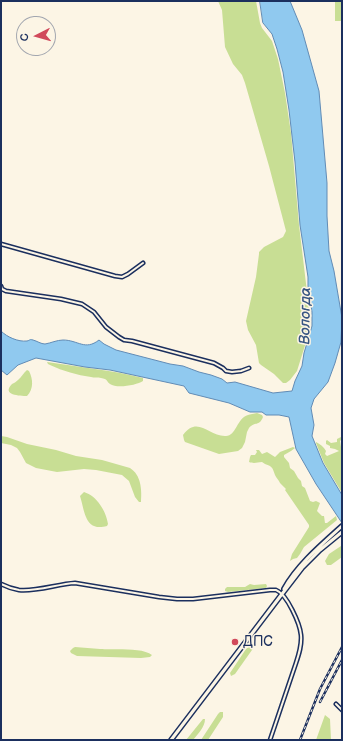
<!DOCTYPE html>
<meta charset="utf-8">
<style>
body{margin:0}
#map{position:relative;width:343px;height:741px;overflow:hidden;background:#fcf5e5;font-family:"Balsamiq Sans",sans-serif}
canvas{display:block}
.frame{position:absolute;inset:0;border:2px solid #1b2f5e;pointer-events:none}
.north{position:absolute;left:16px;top:16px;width:40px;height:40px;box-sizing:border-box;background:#fcf5e5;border:1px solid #a2a6af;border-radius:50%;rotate:264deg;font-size:11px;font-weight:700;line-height:16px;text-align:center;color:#1b2f5e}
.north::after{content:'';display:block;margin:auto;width:14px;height:18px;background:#d1495b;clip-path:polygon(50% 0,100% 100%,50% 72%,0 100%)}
</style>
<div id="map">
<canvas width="343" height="741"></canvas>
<div class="frame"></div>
<div class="north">С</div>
</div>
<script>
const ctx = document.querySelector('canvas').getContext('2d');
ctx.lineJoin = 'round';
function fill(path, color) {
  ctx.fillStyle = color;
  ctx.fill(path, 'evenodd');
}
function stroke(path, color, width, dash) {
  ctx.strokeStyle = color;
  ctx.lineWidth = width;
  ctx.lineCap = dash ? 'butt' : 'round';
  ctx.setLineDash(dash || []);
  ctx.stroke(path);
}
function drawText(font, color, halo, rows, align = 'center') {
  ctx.font = font + ' "Balsamiq Sans",sans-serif';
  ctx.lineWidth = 3;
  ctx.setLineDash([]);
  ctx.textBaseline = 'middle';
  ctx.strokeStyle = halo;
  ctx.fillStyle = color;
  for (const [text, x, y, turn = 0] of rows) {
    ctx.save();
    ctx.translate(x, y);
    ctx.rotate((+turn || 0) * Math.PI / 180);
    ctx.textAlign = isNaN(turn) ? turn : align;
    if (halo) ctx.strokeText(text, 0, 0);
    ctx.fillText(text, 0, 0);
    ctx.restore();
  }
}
fill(new Path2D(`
 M218 1H256L260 23 262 28 272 41 278 59 285 93 291 133 299 225 310 317 307 339 297 371 290 380 286 383H283L274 374 261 365 259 363 256 345 248 330 246 321 256 277 259 254V252L264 247 283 237 286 231 269 166 245 83 242 75 233 64 225 47 222 10Z
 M335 1H342V21H335Z
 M47 362C79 367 111 370 143 378V381C137 385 117 389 110 384 106 381 108 379 101 378 98 377 94 378 91 377 77 375 63 371 50 365L48 364Z
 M27 370 29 371C33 379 34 389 27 396 20 396 1 395 12 384 14 383 16 382 18 380 22 377 23 373 27 370Z
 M257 413 262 415 263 417C259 427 255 421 249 428L247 432 245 442 242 448 238 451 219 454 185 442 184 440 183 435C198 415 209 437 226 436 236 436 237 418 248 415 250 414 254 414 257 413Z
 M1 436 7 437 27 444 56 450 76 456 102 460 130 468C141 475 142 489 141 502H139L135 497 129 481 122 475 96 470 84 469 57 472 36 468 26 463 20 452 17 448 11 445 1 443Z
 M341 437 342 439 340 441 341 447H342V493L324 463 316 443V442C320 444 324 447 326 451L325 454 327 456 339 451 335 449 330 448V446L326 444V441L327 440 331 443 337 442V439Z
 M293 447 295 448 291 451 284 455V457L289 463 290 468 294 471 298 478 301 481 302 486 305 488 310 501 313 502 316 501 320 503 317 511 322 516H324L325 523H327L336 516 337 520 304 547 300 554 297 558 293 559 290 561 292 554 309 527V525L285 490 286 489 280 483C279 480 276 478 275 475 272 467 273 467 265 464 264 463 263 463 262 462 257 462 255 464 249 462L250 457 251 455H255L257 452 256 450H259L262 454 267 452 275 457 280 452Z
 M84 492C97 496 106 511 108 524L107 526C85 532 85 512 80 496Z
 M341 546H342V557L331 565H327L325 561 329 554Z
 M250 584 254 585 266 584 267 586 266 588 228 592 225 591V589L227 587H245Z
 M256 642V643L252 650 235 674 231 676 230 673 246 649Z
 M75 647C83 648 92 648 100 649 114 650 142 647 152 655L150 657 141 658 77 656 71 653 70 651 73 648Z
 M220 712H223V717L208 740H201L218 714Z
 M325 715 330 719 331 740H316Z
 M203 719H205C205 727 198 734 193 740H186Z`), '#c8de94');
const water = new Path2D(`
 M260 1H290L302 30 319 91 327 183V216L329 251 334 271 342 318 341 342 335 363 328 382 314 399 311 408 314 425 312 436 323 463 342 495V523L316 484 296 449 289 417 279 415H266L262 412H250L229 403 189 393 184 386 110 370 85 367 36 358 18 365 7 375 1 370V331C7 337 18 342 27 341 31 340 29 339 33 340 37 341 41 344 45 344 51 343 57 340 63 340 78 340 85 351 99 340L104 344 116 350 170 364 183 366 199 372 211 375 222 379 227 383 235 382 273 393 292 391 295 381 302 366 304 353 312 326V312L308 286V277L300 225 295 162 289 110 283 72 277 49 272 34 263 23Z`);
fill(water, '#90c9ef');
stroke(water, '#618bb5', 1);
const street = new Path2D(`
 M1 244 115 276 122 277 128 274 143 263
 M1 286 2 289 6 291 61 299 82 304 94 312 106 327 119 337 124 340 132 341 214 363 223 368 226 371 232 372 241 371 249 368
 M1 584C7 587 13 589 19 590 35 592 58 584 75 583L159 597 177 599H193L270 590C271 590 274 590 276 590 287 594 300 624 301 635 302 645 299 654 296 663L270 740
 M336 704 342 710`);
const secondary = new Path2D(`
 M284 589C297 565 322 544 342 526
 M171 740 282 594 302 568 320 550 342 532`);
stroke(street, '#1b2f5e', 5);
stroke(secondary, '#1b2f5e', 6);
stroke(street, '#fcf5e5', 2);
stroke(secondary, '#fcf5e5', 3);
const rail = new Path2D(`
 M320 702 342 660
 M300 740 320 689 342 647`);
stroke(rail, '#1b2f5e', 2.5);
stroke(rail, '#fcf5e5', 1, [3]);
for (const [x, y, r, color] of [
 [235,642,4,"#d1495b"]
]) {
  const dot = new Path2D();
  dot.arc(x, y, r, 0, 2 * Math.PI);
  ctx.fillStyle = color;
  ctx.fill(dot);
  stroke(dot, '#fcf5e5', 1.5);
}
drawText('14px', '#1b2f5e', '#fcf5e5', [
 ["ДПС",243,642]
], 'left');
drawText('italic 15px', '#385682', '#fcf5e5', [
 ["Вологда",306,316,-89]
]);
</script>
